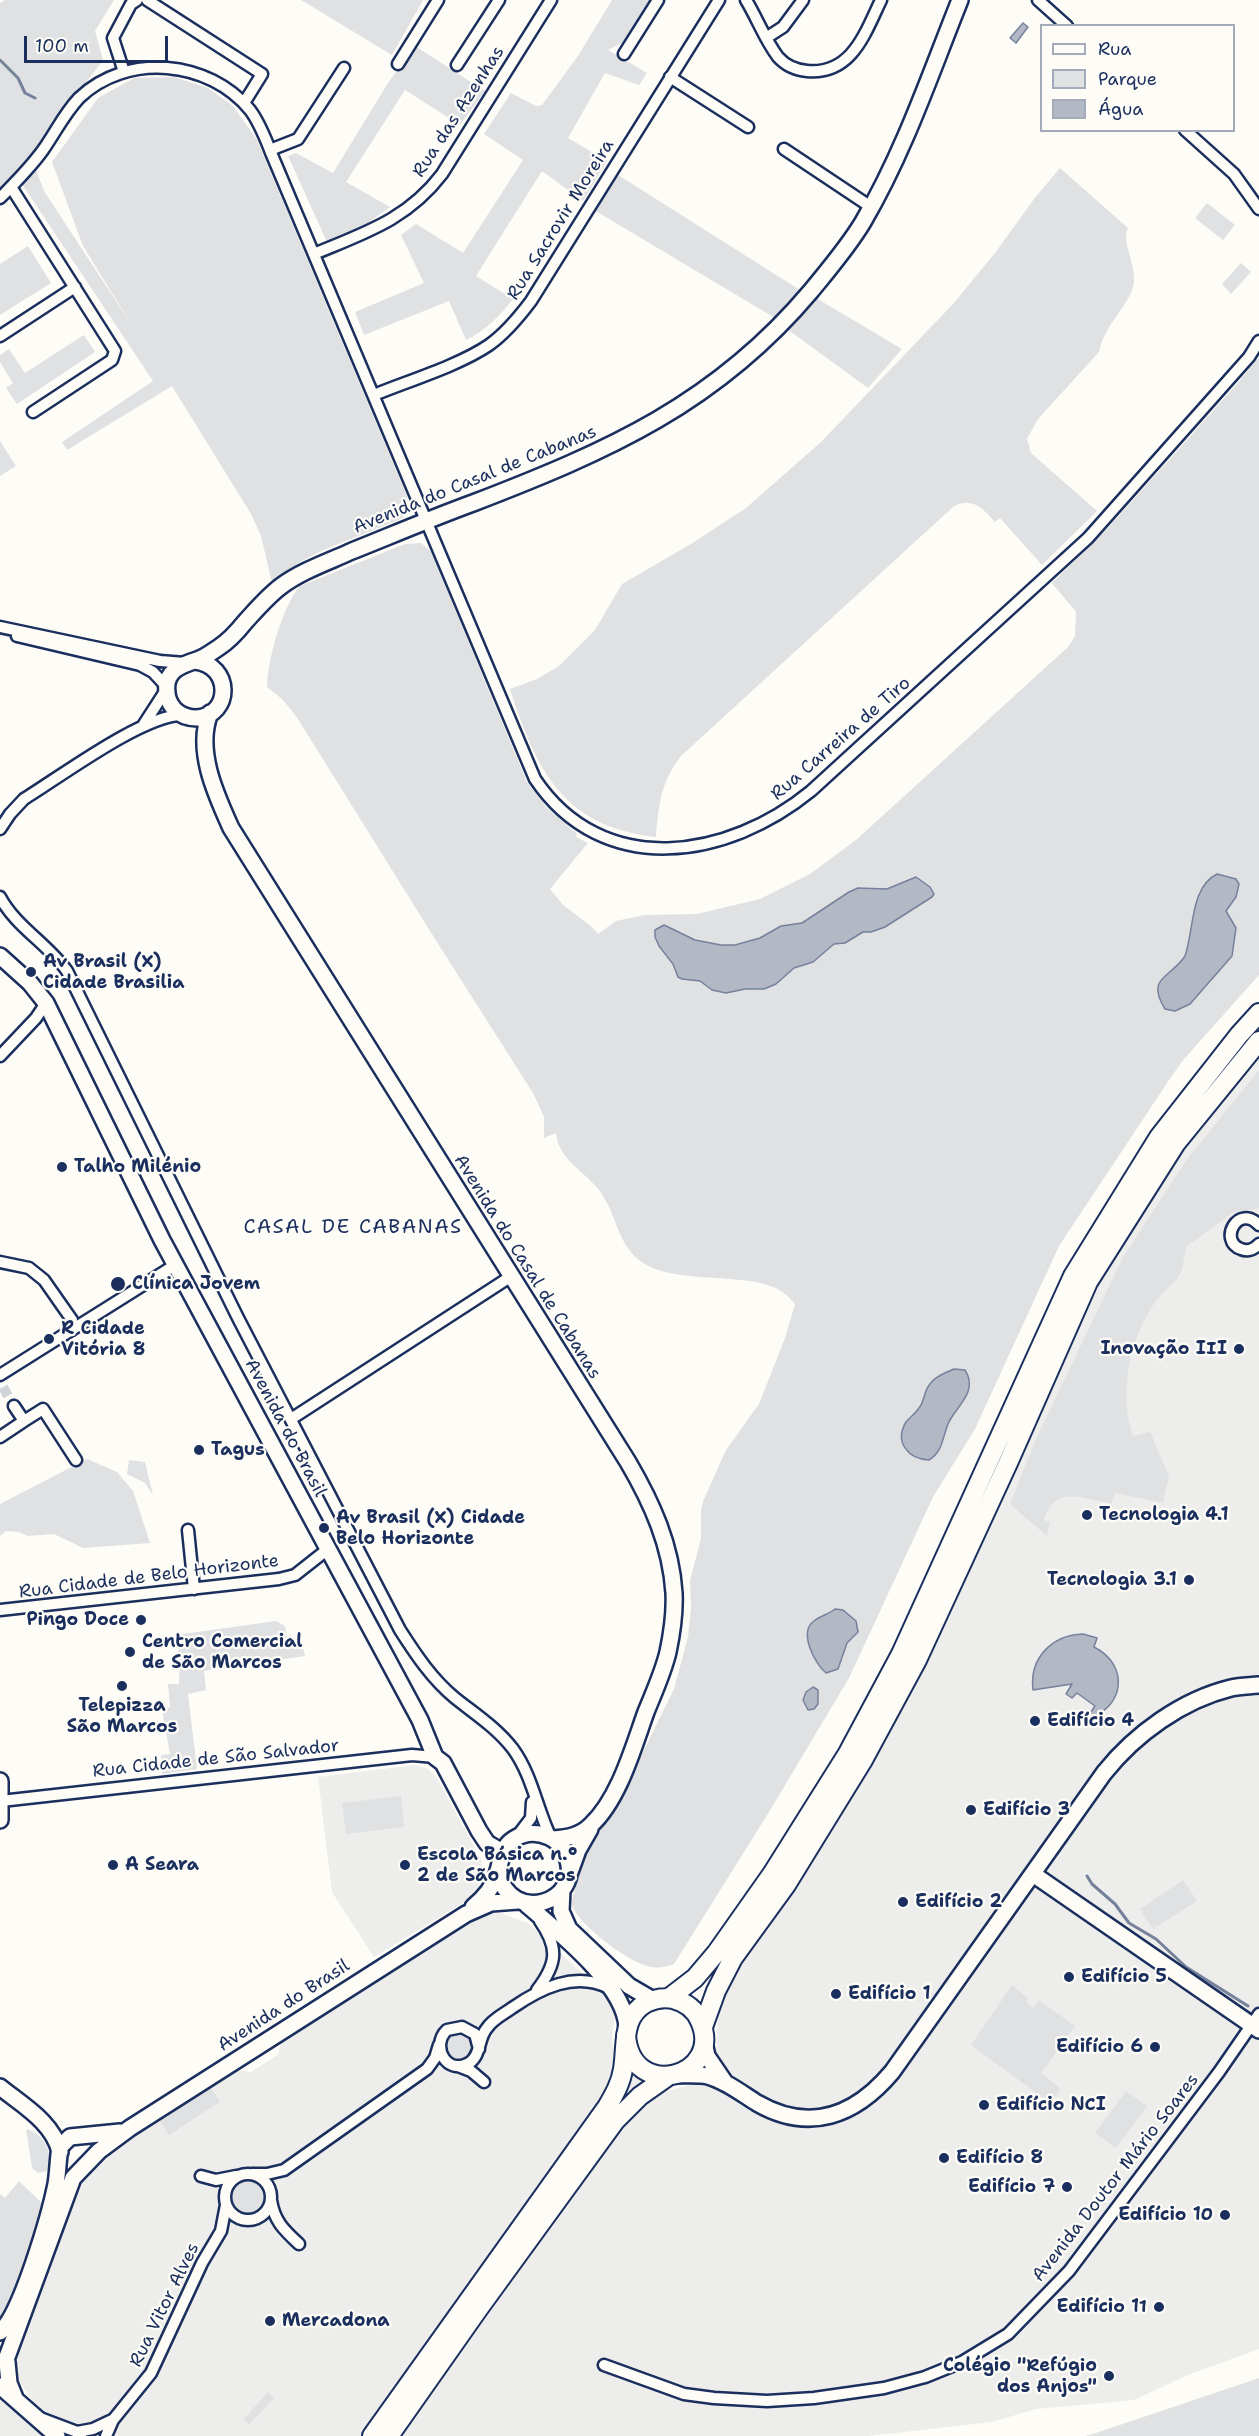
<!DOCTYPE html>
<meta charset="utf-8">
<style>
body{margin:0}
#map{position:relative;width:1259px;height:2436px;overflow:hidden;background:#fdfcf7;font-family:"Shantell Sans",sans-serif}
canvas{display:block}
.legend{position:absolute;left:1040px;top:24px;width:195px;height:108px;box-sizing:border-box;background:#fdfcf7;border:2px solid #a3aaba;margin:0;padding:8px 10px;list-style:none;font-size:18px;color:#1b2f5e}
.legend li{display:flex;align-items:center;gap:12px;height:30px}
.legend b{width:30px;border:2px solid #a3aaba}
.scale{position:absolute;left:24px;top:36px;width:144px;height:27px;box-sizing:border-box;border:3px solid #1b2f5e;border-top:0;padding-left:8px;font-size:18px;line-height:21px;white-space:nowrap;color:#1b2f5e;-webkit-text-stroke:4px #fdfcf7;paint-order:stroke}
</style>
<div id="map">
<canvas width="1259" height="2436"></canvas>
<ul class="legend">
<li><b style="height:8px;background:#fdfcf7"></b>Rua</li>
<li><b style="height:16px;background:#e0e1e3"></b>Parque</li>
<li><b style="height:16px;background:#b3b8c5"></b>Água</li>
</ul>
<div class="scale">100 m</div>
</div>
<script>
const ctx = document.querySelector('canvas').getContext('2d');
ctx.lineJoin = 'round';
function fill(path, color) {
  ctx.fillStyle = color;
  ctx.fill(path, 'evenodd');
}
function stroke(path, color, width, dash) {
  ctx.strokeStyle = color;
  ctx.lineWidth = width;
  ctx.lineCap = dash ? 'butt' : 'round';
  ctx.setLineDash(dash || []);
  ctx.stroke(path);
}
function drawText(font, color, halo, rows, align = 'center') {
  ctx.font = font + ' "Shantell Sans",sans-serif';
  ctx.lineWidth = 4.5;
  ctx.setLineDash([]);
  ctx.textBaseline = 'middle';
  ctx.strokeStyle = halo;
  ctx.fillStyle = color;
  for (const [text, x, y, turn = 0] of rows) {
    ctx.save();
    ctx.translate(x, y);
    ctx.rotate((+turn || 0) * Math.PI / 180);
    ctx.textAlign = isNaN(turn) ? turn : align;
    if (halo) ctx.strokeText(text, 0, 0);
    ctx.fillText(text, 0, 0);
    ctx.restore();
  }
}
fill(new Path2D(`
 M1259 1051V2349L1188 2375 1134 2400 1036 2409 992 2422 869 2436H70L44 2412 64 2436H0V2374L34 2403 19 2381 15 2368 16 2353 78 2184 106 2152 232 2070 251 2072 278 2055 282 2038 476 1915 486 1912 500 1913 528 1923 607 1996 613 2006 615 2017 612 2035 613 2053 658 2093 698 2083 716 2052 718 2011 726 1987 754 1948 839 1817 899 1711 1046 1394 1096 1292 1123 1241 1175 1159 1204 1119Z
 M415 1765 427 1768 437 1778 481 1859 483 1871 476 1895 374 1957 332 1892 318 1777Z`), '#edeeec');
fill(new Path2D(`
 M5 0H114L95 31 103 60 31 156 44 191 133 327 83 246 52 162 98 98 134 78 174 77 208 88 233 106 256 138 407 496 409 511 401 519 321 551 300 562 272 583 261 536 251 514 172 386 67 450 62 442 153 381 16 175 0 189V3Z
 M301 0H423L392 55Z
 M612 0H653L628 40 608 50 647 73 639 85 605 73 568 138 607 161 583 201 542 171 476 276 513 299C500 316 485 331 466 340L449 301 364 335 355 312 424 283 401 235 416 224 463 253 523 160 484 134 511 93 536 106 542 105 578 56Z
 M415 46 485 91 460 125 405 90 346 182 390 207 365 225 327 242 288 156 296 153 333 173 388 83Z
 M1060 168 1128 228C1121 240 1136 265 1134 282 1131 305 1104 324 1099 352L1038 419 1027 439 1031 453 1097 511 1042 565 1000 518 995 522C983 508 971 496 953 507L681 756C661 781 658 807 656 837 563 827 536 770 510 689L537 679 559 666 595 630 622 584 691 544 746 508 821 442 953 304 995 253 1034 199Z
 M615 173 803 292 780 321 594 210Z
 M1207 203 1235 225 1223 240 1195 218Z
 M28 246 51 283 0 315V264Z
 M1241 263 1251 272 1231 294 1222 284Z
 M816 298 902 349 868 388 787 329Z
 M84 335 95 352 17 404 6 388 13 383 0 362V355L9 349 25 373Z
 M1259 357V975L1184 1059 1169 1080 1059 1246 975 1429 933 1497 849 1678 769 1812 674 1964C667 1967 659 1968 651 1967 629 1963 578 1925 571 1903L589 1843 620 1799 674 1689 688 1637 691 1607 690 1581 701 1538V1510L704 1499 726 1450 759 1404 785 1338 795 1304C789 1297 782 1290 773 1287 737 1272 670 1285 639 1260 617 1243 616 1212 599 1190 583 1170 559 1160 556 1133L544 1138V1117L533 1093 435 939 296 716 282 699 267 687C267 661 283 605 300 586L405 544 421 543 431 552 527 782 546 807 577 834 576 837 588 843 550 889 563 905 592 927 598 934 616 921 644 915 697 914 760 899 810 874 856 840 1068 647 1075 636 1076 612 1052 583 1107 529 1236 385Z
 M0 441 16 466 0 476Z
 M1259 1070V1208L1232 1213 1186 1247C1184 1255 1184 1266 1180 1274 1176 1283 1164 1290 1158 1298 1130 1335 1118 1392 1133 1436L1150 1432 1169 1476 1163 1503 1115 1493 1111 1504C1084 1499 1054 1484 1044 1520L1050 1522 1047 1536 1010 1504 1035 1441 1123 1257 1188 1158Z
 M87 1459 117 1472 133 1491 150 1543 83 1548 54 1534 28 1536 19 1532 6 1531 0 1536V1504Z
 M129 1460 145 1462 153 1495 145 1483 127 1474Z
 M276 1621 285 1626 287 1638H300L305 1656 204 1671 206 1690 188 1694 197 1769 162 1774 161 1755 170 1754 162 1710 170 1707 168 1684H179L180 1661 176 1635Z
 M401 1796 404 1827 346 1834 342 1803Z
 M1183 1880 1197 1901 1153 1929 1140 1909Z
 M1012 1985 1028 1998 1026 2002 1033 2008 1039 2000 1075 2026 1041 2073 1059 2087 1060 2090 1050 2103 971 2045Z
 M445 2046a14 14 0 1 1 28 0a14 14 0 1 1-28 0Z
 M209 2085 220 2102 169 2135 158 2118Z
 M1126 2091 1147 2106 1116 2148 1095 2133Z
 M26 2129C44 2133 52 2152 50 2170L38 2173 32 2168Z
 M231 2197a17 17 0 1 1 34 0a17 17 0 1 1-34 0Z
 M19 2181 43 2204 5 2316 0 2322V2194L5 2198Z
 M1259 2378V2436H1085L1093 2434Z
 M268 2392 274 2398 249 2425 244 2419Z`), '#e0e1e3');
const water = new Path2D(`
 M1023 23 1028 27 1016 43 1010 38Z
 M1217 874 1236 879 1239 884 1236 897 1226 911 1236 928 1232 956 1190 1004 1175 1011 1165 1009C1145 977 1171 978 1185 956 1194 931 1190 887 1217 874Z
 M916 877 930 887 934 894 932 897 885 927 871 932H863L845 943 834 944 813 962 794 968 776 984 764 989H745L726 993 712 990 700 981 682 979 678 977 673 964 659 946 655 937V930L664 925 695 940 721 945H735L760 938 781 926 802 923 849 892 858 888 887 889Z
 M954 1369 965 1370C979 1392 956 1406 948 1424 942 1439 943 1451 929 1460 908 1459 894 1442 906 1422 910 1417 916 1413 919 1408 924 1402 924 1393 928 1387 933 1377 945 1373 954 1369Z
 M835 1609 843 1610 856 1621 858 1632 847 1643 838 1669 826 1673C815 1664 798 1632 814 1621 820 1616 829 1614 835 1609Z
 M1083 1634 1097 1638 1094 1647C1130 1665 1125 1709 1086 1719L1095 1706 1077 1693 1072 1698 1066 1694 1072 1684 1033 1690C1029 1658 1052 1635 1083 1634Z
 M813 1687 818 1690V1704L814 1709 808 1710 803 1700 806 1692Z`);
fill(water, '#b3b8c5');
stroke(water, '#76819c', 1.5);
stroke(new Path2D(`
 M0 60 18 78 25 93 35 98
 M1087 1876 1092 1884 1115 1904 1129 1923 1156 1939 1186 1967 1248 2006`), '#76819c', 3);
stroke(new Path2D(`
 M3 1387 14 1406`), '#d0d3d8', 10, [10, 5]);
const street = new Path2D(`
 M147 0 262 74 244 103
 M746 0C757 18 765 40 778 57 786 66 796 70 807 71 852 75 865 33 881 0
 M1038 0 1067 26
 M766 38 783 27 803 0
 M624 54 658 0
 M398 64 438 0
 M457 65 499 0
 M124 72 113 38 131 4 137 0
 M670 77 748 127
 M1185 130 1234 174 1259 209
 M784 149 871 207
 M270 150 298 139 344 68
 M11 187 115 351 112 360 33 412
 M0 198C15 183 30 168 43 150 55 133 64 114 79 98 127 52 209 60 250 110 260 123 266 140 272 155L535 779C603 880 728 859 811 791L1088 538 1249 357 1259 341
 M314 254C364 233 407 220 442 174L551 0
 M0 336 75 287
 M374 395C408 381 460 365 489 345 506 333 519 317 531 301L719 0
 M0 627 160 661 185 663
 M17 636 140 665 153 672 167 687
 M144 724 166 690
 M0 829 10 814 24 799C60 777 144 714 183 715
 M0 897C16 927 48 944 67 971L238 1318 400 1630C416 1655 432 1679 455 1698 475 1714 497 1728 513 1749 532 1775 537 1809 551 1838
 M0 1056 36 1018 46 1003
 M1259 1225C1238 1203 1218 1241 1241 1249 1248 1252 1254 1249 1259 1244
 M0 1262 29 1268 44 1280 72 1320V1330
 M0 1375 175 1265
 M14 1406 24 1421 43 1409 76 1460
 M291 1419 510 1277
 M0 1437 24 1421
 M188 1530 194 1589
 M0 1610 279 1579 295 1575 328 1549
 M1 1801 412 1755 435 1757
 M518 1835 531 1818 532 1802
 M537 1990C557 1964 559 1948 540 1921
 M479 2049 475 2034 462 2027 447 2030C430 2046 447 2076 469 2063 481 2056 478 2038 487 2028 493 2019 504 2014 512 2008 541 1988 575 1971 609 1988
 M458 2066 471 2071 484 2082
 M225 2197a23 23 0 1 1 46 0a23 23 0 1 1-46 0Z
 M253 2174H267L284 2170 427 2069 435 2058 439 2045
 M201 2176 216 2180 236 2176
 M271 2200C274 2221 284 2230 299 2244
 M604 2365 684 2394 714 2398 767 2401 814 2398 884 2388 925 2377 962 2362 1008 2334 1069 2271 1219 2072 1259 2014
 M40 2418 77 2432 81 2436
 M77 2432 93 2429 112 2420
 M106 2436 113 2420 151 2373 202 2263 221 2231 226 2205`);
const secondary = new Path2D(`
 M195 661C232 665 232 715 197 718 188 718 180 715 174 709 170 704 167 699 167 692 164 671 181 665 197 660 204 658 212 652 218 648 229 641 237 632 245 622 256 610 267 597 280 587 301 571 328 562 352 551 392 535 432 518 473 503 608 451 716 404 811 291 829 269 848 247 863 222 904 152 930 75 960 0
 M210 713C195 750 216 795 231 828L628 1462C652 1503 671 1545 674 1593 675 1613 672 1633 668 1652 663 1673 654 1692 646 1712 633 1748 619 1799 591 1825 580 1836 568 1838 553 1839
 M0 956 30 983 46 1003 162 1240 420 1720 435 1757 443 1763 479 1831 487 1843 502 1852
 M0 1781V1820
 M570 1872 578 1850 590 1829
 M1033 1874 1259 2030
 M562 1890 561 1911 569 1929 629 1986 653 2000
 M526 1904C557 1931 626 1985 627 2028
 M473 1907C484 1898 493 1888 497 1874 502 1860 500 1848 514 1839 525 1832 538 1832 549 1837 558 1841 564 1849 567 1857 583 1902 511 1927 498 1872
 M704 2042 707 2056 724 2081
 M675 2075C686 2075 697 2074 708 2076 726 2081 741 2093 757 2103 809 2133 855 2116 892 2072L1104 1773C1135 1734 1182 1700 1231 1688 1240 1686 1250 1686 1259 1685
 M0 2087C22 2105 53 2122 60 2152
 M0 2332C21 2315 50 2214 56 2184 58 2172 58 2159 60 2147L70 2137 120 2132
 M7 2357 73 2178 99 2151 130 2128 466 1914 491 1903 518 1901
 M7 2362 9 2383 15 2398
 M0 2386 57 2436`);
const primary = new Path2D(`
 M669 1998 695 1978 717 1952 772 1874 848 1753 901 1654 1073 1276 1159 1137 1239 1035 1259 1013
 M703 2027 716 1991 733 1958 786 1885 863 1760 917 1660 1008 1463 1088 1282 1176 1143 1259 1041
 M372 2436 607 2107C614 2095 621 2083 623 2069 627 2045 621 2017 646 2003 654 1999 663 1997 673 1999 685 2002 695 2009 700 2021 725 2077 631 2103 626 2035
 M389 2436 479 2308 615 2121 640 2096 667 2077`);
stroke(street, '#1b2f5e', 15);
stroke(secondary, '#1b2f5e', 20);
stroke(primary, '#1b2f5e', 22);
stroke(street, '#fdfcf7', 10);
stroke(secondary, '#fdfcf7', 15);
stroke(primary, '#fdfcf7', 18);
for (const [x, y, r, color] of [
 [31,972,6,"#1b2f5e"],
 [62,1167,6,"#1b2f5e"],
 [118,1284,8,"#1b2f5e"],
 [49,1339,6,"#1b2f5e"],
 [1239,1349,6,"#1b2f5e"],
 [199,1450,6,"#1b2f5e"],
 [1087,1515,6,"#1b2f5e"],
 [324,1528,6,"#1b2f5e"],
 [1189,1580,6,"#1b2f5e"],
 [141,1620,6,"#1b2f5e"],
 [130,1652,6,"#1b2f5e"],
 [122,1686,6,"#1b2f5e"],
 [1035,1721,6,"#1b2f5e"],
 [971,1810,6,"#1b2f5e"],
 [113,1865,6,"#1b2f5e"],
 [405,1865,6,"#1b2f5e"],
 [903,1902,6,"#1b2f5e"],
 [1069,1977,6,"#1b2f5e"],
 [836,1994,6,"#1b2f5e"],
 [1155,2047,6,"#1b2f5e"],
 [984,2105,6,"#1b2f5e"],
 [944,2158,6,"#1b2f5e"],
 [1067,2187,6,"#1b2f5e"],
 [1225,2215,6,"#1b2f5e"],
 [1159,2307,6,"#1b2f5e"],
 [270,2321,6,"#1b2f5e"],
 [1109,2376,6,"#1b2f5e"]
]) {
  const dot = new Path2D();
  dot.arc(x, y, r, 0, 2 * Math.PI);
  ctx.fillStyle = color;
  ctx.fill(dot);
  stroke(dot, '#fdfcf7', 2);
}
drawText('18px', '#1b2f5e', '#fdfcf7', [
 ["Rua das Azenhas",459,112,-57],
 ["Rua Sacrovir Moreira",561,220,-58],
 ["Avenida do Casal de Cabanas",475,480,-22],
 ["Rua Carreira de Tiro",841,739,-41],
 ["Avenida do Casal de Cabanas",527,1267,58],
 ["Avenida do Brasil",285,1428,62],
 ["Rua Cidade de Belo Horizonte",149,1577,-7],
 ["Rua Cidade de São Salvador",216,1759,-6],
 ["Avenida do Brasil",284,2006,-33],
 ["Avenida Doutor Mário Soares",1116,2178,-52],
 ["Rua Vitor Alves",165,2305,-64]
]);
drawText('bold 18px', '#1b2f5e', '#fdfcf7', [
 ["Av Brasil (X)",43,962],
 ["Cidade Brasilia",43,983],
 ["Talho Milénio",74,1167],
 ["Clínica Jovem",132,1284],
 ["R Cidade",61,1329],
 ["Vitória 8",61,1350],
 ["Inovação III",1227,1349,"right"],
 ["Tagus",211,1450],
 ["Tecnologia 4.1",1099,1515],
 ["Av Brasil (X) Cidade",336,1518],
 ["Belo Horizonte",336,1539],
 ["Tecnologia 3.1",1177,1580,"right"],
 ["Pingo Doce",129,1620,"right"],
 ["Centro Comercial",142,1642],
 ["de São Marcos",142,1663],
 ["Telepizza",122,1706,"center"],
 ["São Marcos",122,1727,"center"],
 ["Edifício 4",1047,1721],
 ["Edifício 3",983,1810],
 ["Escola Básica n.º",417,1855],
 ["2 de São Marcos",417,1876],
 ["A Seara",125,1865],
 ["Edifício 2",915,1902],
 ["Edifício 5",1081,1977],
 ["Edifício 1",848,1994],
 ["Edifício 6",1143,2047,"right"],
 ["Edifício NCI",996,2105],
 ["Edifício 8",956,2158],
 ["Edifício 7",1055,2187,"right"],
 ["Edifício 10",1213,2215,"right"],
 ["Edifício 11",1147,2307,"right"],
 ["Mercadona",282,2321],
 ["Colégio \"Refúgio",1097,2366,"right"],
 ["dos Anjos\"",1097,2387,"right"]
], 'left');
ctx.letterSpacing = '1.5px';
drawText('20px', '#1b2f5e', '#fdfcf7', [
 ["CASAL DE CABANAS",353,1228]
]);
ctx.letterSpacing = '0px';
</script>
